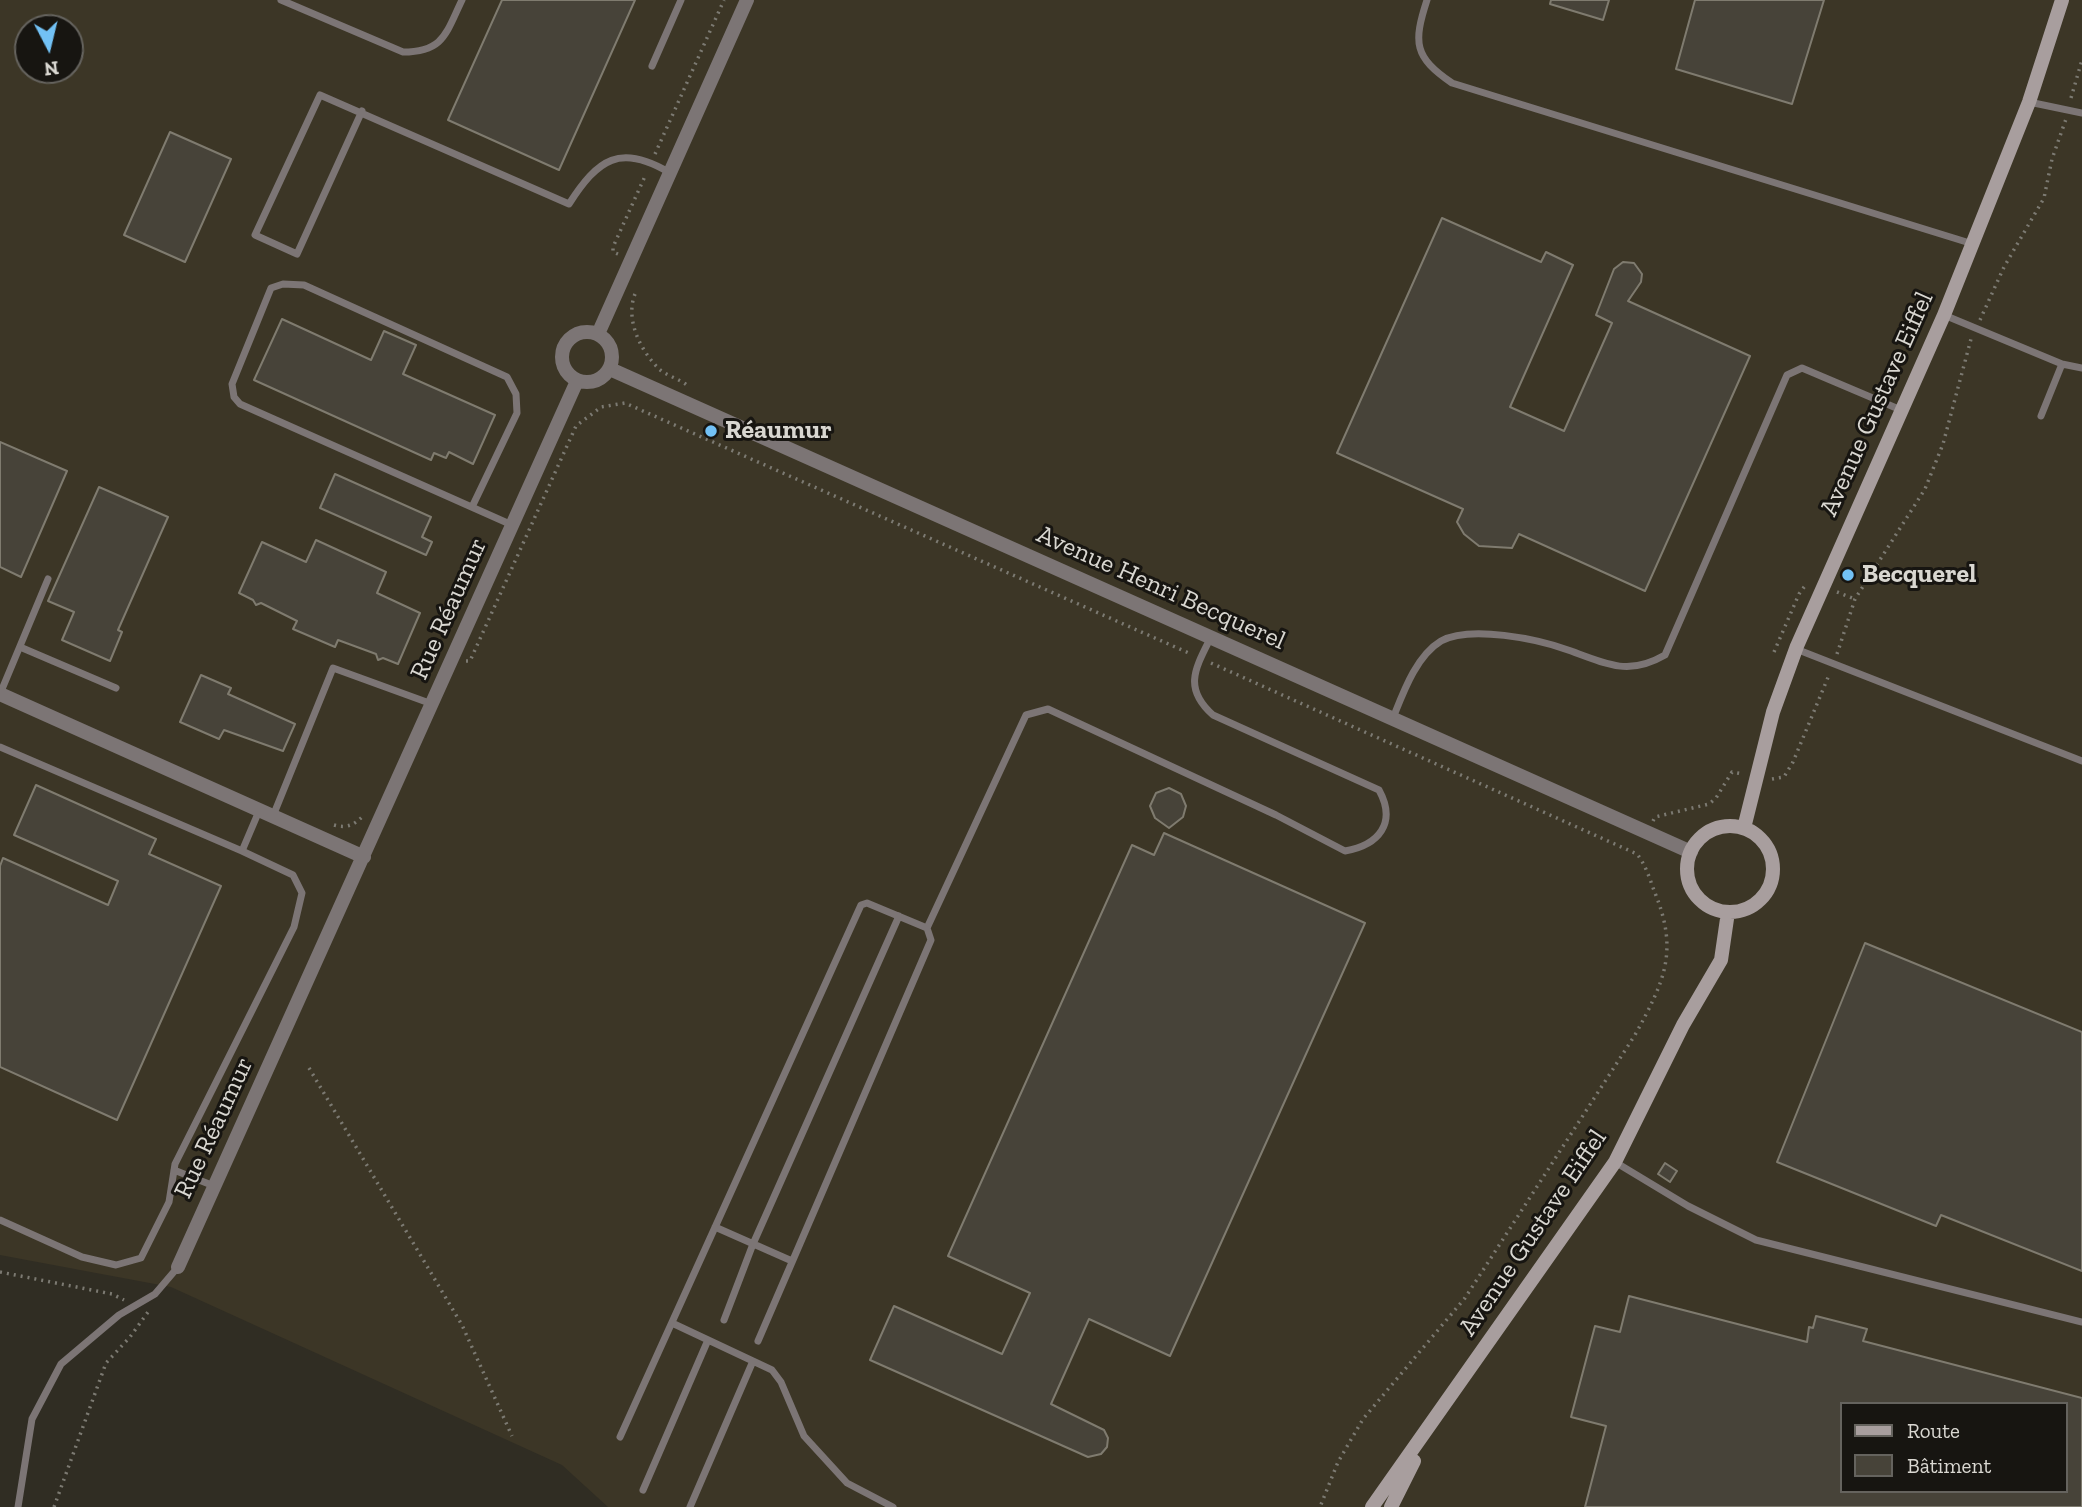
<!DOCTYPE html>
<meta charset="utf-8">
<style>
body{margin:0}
#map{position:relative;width:2082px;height:1507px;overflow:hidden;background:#302d23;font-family:"Zilla Slab",serif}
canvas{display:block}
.legend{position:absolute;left:1840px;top:1402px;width:228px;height:91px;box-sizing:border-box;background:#171511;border:2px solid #65635e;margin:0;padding:9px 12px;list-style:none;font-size:21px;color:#d9d7d1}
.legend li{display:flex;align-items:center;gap:14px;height:35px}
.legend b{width:35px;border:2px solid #65635e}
.north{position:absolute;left:14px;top:14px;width:70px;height:70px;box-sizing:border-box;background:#171511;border:2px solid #65635e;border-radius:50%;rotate:173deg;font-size:19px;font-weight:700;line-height:28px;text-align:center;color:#d9d7d1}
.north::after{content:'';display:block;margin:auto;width:24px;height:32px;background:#72c1f5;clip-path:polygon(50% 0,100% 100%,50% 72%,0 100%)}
</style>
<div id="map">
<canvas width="2082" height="1507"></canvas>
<ul class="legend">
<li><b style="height:9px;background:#a89e9e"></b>Route</li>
<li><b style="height:19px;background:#474339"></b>Bâtiment</li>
</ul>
<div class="north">N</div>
</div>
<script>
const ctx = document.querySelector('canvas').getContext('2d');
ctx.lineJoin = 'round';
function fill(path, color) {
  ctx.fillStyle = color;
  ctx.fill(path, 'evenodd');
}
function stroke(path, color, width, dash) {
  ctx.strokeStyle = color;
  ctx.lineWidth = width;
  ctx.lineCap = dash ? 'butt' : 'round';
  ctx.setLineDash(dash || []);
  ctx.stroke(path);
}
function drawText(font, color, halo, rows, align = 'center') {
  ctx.font = font + ' "Zilla Slab",serif';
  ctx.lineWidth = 6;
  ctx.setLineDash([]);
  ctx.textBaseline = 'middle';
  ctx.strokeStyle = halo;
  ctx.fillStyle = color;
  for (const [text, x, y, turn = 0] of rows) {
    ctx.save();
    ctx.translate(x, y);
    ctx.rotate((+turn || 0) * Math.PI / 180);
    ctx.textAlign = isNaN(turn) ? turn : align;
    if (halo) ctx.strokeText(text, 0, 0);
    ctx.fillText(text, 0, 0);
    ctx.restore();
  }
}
fill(new Path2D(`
 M0 0H2082V1507H608L562 1465 171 1287 0 1255ZM28 28H70V70H28ZM1842 1404H2066V1491H1842Z`), '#3c3626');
const building = new Path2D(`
 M502 0H635L559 170 448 120Z
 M1551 0H1609L1603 20 1550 4Z
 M1695 0H1824L1792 104 1676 69Z
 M170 132 231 159 185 262 124 235Z
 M1442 218 1541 262 1546 252 1573 265 1510 407 1564 431 1612 323 1596 315 1614 269 1623 262 1634 263 1642 274 1641 282 1628 301 1750 356 1645 591 1519 534 1512 548 1479 546 1464 534 1457 522 1463 509 1337 453Z
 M282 319 371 360 384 331 416 345 403 374 495 415 473 464 449 452 446 458 434 453 431 460 254 380Z
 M0 442 67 471 21 577 0 567Z
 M335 474 431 517 422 537 432 542 426 555 320 508Z
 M99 487 168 517 118 630 122 632 110 661 62 640 74 612 48 601Z
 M316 540 386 572 377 593 420 613 398 664 383 658 378 660 376 654 338 640 335 647 293 629 297 621 261 603 256 605 253 600 239 593 262 542 306 562Z
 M201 675 231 688 228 694 295 724 283 751 224 730 219 739 180 722Z
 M36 785 156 839 149 854 221 886 117 1120 0 1067V866L3 858 108 905 118 881 14 835Z
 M1169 788 1181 794 1186 806 1183 817 1169 828 1155 818 1150 806 1156 793Z
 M1164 833 1365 923 1170 1356 1089 1319 1051 1404 1104 1430 1108 1438 1107 1447 1101 1454 1088 1457 870 1360 894 1306 1002 1354 1030 1293 948 1256 1132 845 1154 855Z
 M1865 943 2082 1032V1271L1941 1215 1936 1226 1777 1162Z
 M1665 1163 1677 1171 1670 1182 1658 1174Z
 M1629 1296 1807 1342 1809 1327 1813 1328 1816 1316 1867 1329 1863 1341 2082 1398V1507H1585L1606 1426 1571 1417 1595 1326 1620 1332ZM1842 1404H2066V1491H1842Z`);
fill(building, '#474339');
stroke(building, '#7f7b6f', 2);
stroke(new Path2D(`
 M2071 98 2082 60
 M655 154 724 0
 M618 254 613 252V247L646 174
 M635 294C625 319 640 350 659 369 667 376 680 379 688 386
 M1980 320 2004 267 2044 198 2052 159 2066 119
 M1837 592 1855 599
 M1774 652 1799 594 1807 583
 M1837 654 1855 599 1925 489 1943 444 1971 339
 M466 661H470L576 426 601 407 625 403 1191 654
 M1211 663 1637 854C1646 865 1650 880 1655 893 1679 952 1664 982 1635 1035L1465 1298 1363 1419 1338 1462 1320 1507
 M423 680 436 648 440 650
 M1772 779 1784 777 1793 762 1829 675
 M1653 821 1655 817 1709 804 1716 798 1732 772 1743 774
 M334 825C348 829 355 824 364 815
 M309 1068 462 1325 512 1436
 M0 1272 112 1294 124 1300
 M54 1507 106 1363 130 1337 148 1312`), '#7c7a72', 3.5, [2, 5]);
stroke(new Path2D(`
 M281 0 403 52C444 52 446 33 462 0
 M1427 0C1413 43 1414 57 1452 83L1973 244
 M652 66 681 0
 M2029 102 2082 113
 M362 111 297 254 255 235 320 95 569 204C598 159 620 143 670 173
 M1944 315 2062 364 2082 368
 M2041 416 2062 364
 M472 507 517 413 516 394 507 377 304 285 283 284 271 288 232 384 234 397 240 404 512 525
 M20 647 116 688
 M1796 649 2082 761
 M0 694 48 579
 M1393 718C1403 693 1416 656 1441 641 1470 625 1538 639 1568 650 1606 663 1627 677 1665 655L1787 375 1802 368 1901 410
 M0 747 242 851 259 811
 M273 816 333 668 432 704
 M1615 1162 1688 1206 1756 1240 2082 1322
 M174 1170 214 1186
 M0 1220 82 1257 116 1265 141 1258 169 1202 175 1164 294 927 302 893 293 875 242 851
 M715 1227 792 1261
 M724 1320 753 1244 899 916
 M672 1323 772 1370 781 1382 804 1436 847 1483 893 1507
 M758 1341 931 940 927 928 1026 715 1048 709 1276 815 1345 851C1379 845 1397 823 1379 790L1213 715C1183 688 1195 669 1211 637
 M620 1437 861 905 867 903 927 928
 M643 1490 708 1340
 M18 1507 32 1419 61 1364 119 1315 155 1294 178 1267
 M690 1507 753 1361`), '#7c7575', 7);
stroke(new Path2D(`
 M562 357a25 25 0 1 1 50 0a25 25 0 1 1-50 0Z
 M598 334 747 0
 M610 369 1691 852
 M0 694 364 857
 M178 1267 577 381`), '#7c7575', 14);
stroke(new Path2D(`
 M1687 869a43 43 0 1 1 86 0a43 43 0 1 1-86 0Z
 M1744 828 1773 712 1797 646 1944 315 2029 102 2062 0
 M1372 1507 1615 1162 1683 1025 1721 960 1728 912
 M1391 1507 1414 1461`), '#a89e9e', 14);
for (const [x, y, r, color] of [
 [711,431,7,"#72c1f5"],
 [1848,575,7,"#72c1f5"]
]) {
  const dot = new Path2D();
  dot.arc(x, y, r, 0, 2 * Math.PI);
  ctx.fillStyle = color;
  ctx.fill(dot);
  stroke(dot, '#171511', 2.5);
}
drawText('26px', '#d9d7d1', '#171511', [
 ["Avenue Gustave Eiffel",1877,404,-66],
 ["Avenue Henri Becquerel",1161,588,24],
 ["Rue Réaumur",449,609,-66],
 ["Rue Réaumur",214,1128,-65],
 ["Avenue Gustave Eiffel",1533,1233,-56]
]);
drawText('bold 26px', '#d9d7d1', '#171511', [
 ["Réaumur",725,431],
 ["Becquerel",1862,575]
], 'left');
</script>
